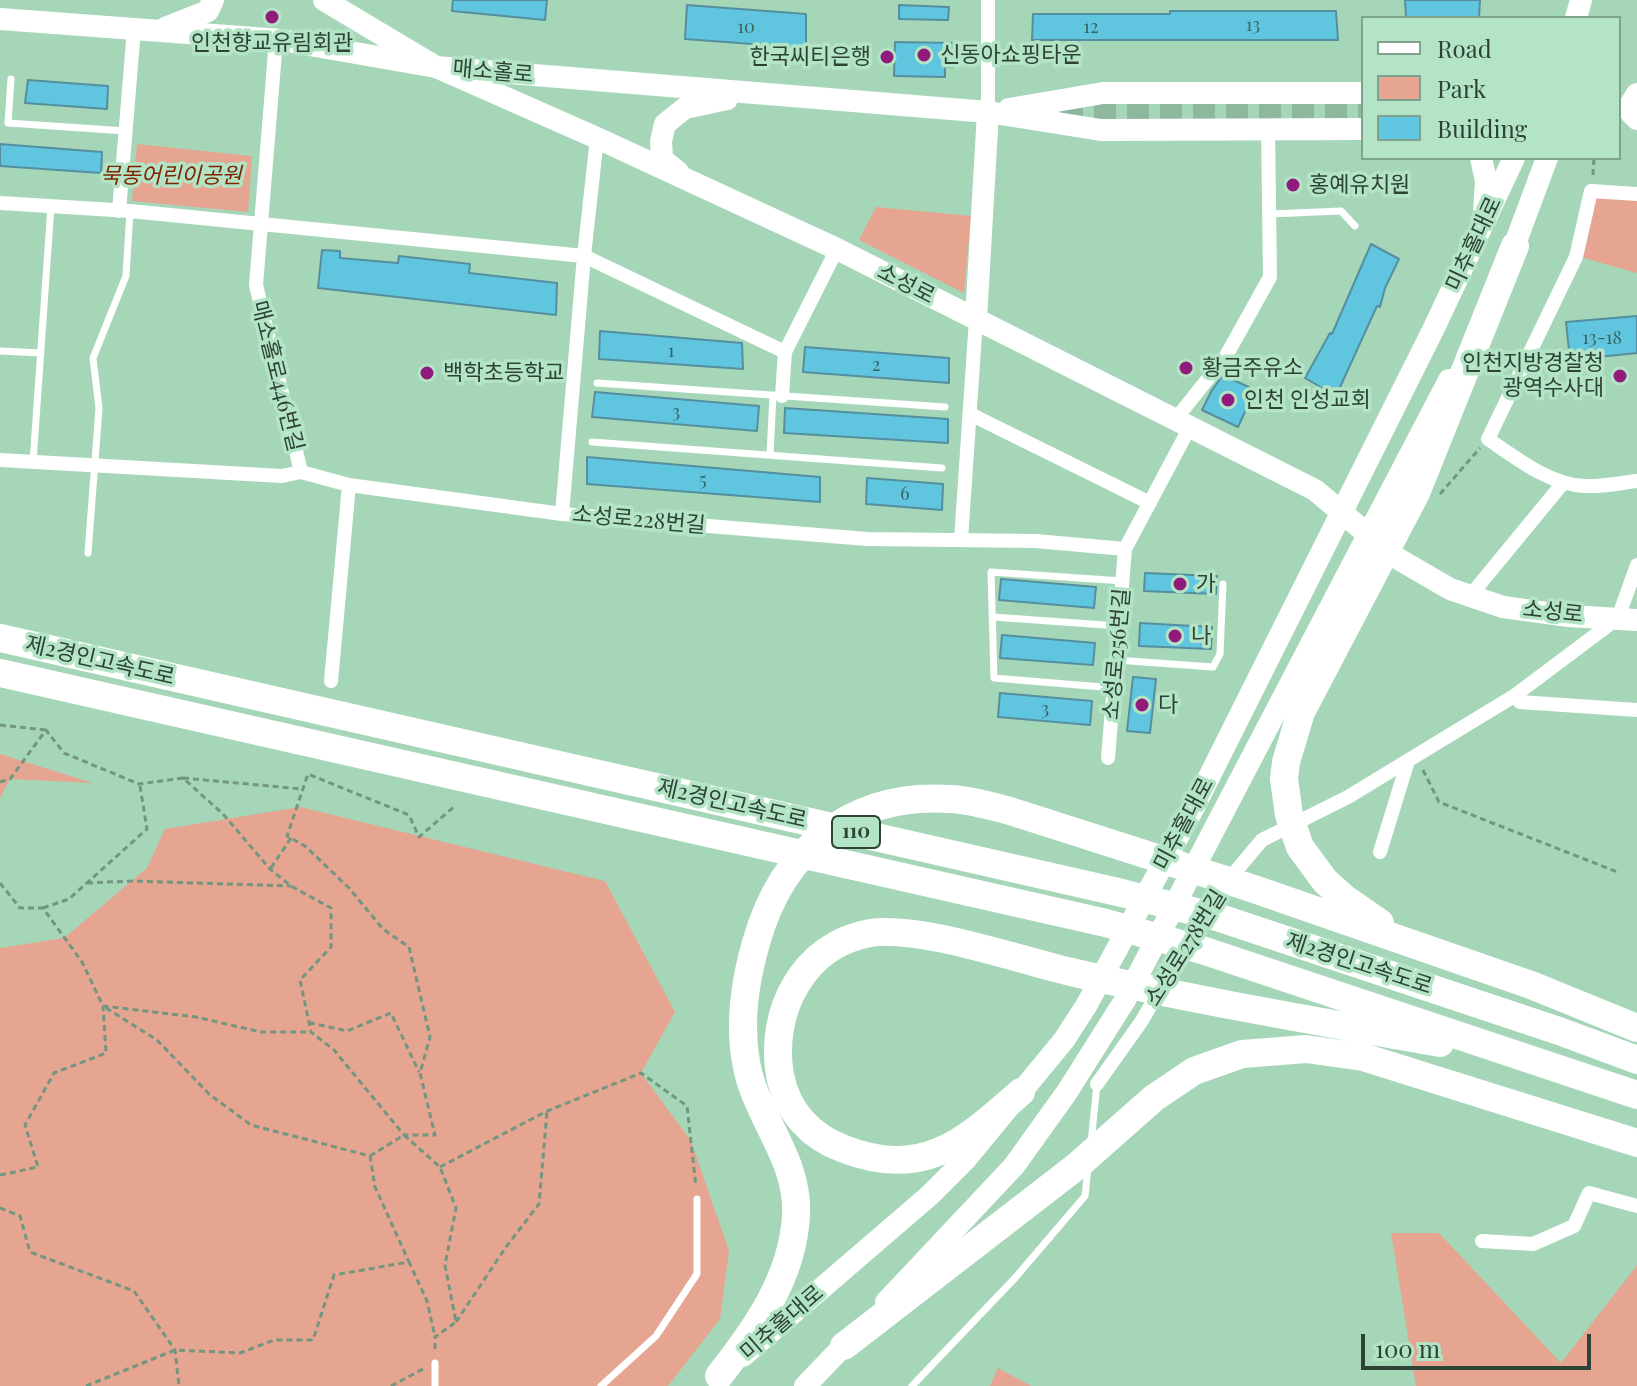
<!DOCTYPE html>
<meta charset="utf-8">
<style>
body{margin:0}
#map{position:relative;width:1637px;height:1386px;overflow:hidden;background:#a6d6b8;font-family:"Playfair Display",serif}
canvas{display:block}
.legend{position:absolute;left:1361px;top:16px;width:260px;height:144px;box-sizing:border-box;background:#b3e4c5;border:2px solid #7ea38c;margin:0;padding:10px 14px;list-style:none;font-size:24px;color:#2e4236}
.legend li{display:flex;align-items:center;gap:16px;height:40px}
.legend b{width:40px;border:2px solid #7ea38c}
.scale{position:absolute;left:1361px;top:1334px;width:230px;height:36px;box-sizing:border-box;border:4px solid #2e4236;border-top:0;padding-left:10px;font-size:24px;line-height:28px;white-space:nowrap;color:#2e4236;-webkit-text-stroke:6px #b3e4c5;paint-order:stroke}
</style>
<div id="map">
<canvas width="1637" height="1386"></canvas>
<ul class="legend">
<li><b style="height:10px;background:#fff"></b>Road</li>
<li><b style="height:22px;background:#e6a591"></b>Park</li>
<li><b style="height:22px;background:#60c5df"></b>Building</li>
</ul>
<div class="scale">100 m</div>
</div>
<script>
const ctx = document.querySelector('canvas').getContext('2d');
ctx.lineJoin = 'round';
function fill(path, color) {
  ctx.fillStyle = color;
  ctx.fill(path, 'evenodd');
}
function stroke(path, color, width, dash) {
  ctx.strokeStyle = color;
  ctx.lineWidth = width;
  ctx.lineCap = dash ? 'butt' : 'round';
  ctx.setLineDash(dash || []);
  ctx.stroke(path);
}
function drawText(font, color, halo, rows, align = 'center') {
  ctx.font = font + ' "Playfair Display","Noto Sans KR",serif';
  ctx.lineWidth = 7;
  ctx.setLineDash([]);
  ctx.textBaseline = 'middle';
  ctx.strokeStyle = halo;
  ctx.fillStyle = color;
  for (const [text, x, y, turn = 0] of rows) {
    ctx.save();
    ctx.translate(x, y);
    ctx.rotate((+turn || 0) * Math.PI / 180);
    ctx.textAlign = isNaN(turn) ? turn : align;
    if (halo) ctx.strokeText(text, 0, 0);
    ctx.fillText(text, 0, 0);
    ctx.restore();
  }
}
fill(new Path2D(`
 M137 144 252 156 248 212 132 201Z
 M1593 193 1637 196V273L1580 257Z
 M876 207 971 216 964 293 859 240Z
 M0 754 93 783 10 779 0 798Z
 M300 807 605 881 675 1012 641 1073 691 1141 729 1251 720 1319 668 1386H0V948L64 938 147 868 165 829Z
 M1391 1233H1439L1561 1363 1637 1265V1386H1416Z
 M998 1368 1031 1386H990Z`), '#e6a591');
const building = new Path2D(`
 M453 0H547L545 20 452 11Z
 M1405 0H1480L1479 18H1406Z
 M687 5 806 14V48L685 39Z
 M899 5 949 7 948 20 899 19Z
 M1170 11H1336L1338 40H1032L1033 14H1170Z
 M895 42 954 43 953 67H945V77L894 76Z
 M28 80 108 86 107 109 25 103Z
 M0 144 102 152 101 173 0 166Z
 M1371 244 1399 259 1385 288 1380 307 1377 306 1336 396 1305 378 1330 333 1332 334Z
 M322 250 340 251V258L398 263 399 256 470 264 469 273 557 283 556 315 318 288Z
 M1637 316V353L1570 360 1566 322Z
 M600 331 742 343 743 369 599 359Z
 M805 347 949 358V383L803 372Z
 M1223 375 1255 390 1238 427 1202 410 1212 390Z
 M595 392 759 406 757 431 592 417Z
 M785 408 948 419V443L784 433Z
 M587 457 820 477V502L587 484Z
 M867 478 943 484 942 510 866 504Z
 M1145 573 1217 576 1216 594 1144 591Z
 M1001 579 1096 587 1094 608 999 600Z
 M1140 623 1212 627 1211 649 1139 646Z
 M1002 635 1095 643 1093 665 1000 658Z
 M1133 677 1156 679 1150 733 1127 731Z
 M1000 693 1092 701 1090 725 998 717Z`);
fill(building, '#60c5df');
stroke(building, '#558f9f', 2);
stroke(new Path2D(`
 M1028 112 1363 109`), '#8eb89e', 22, [22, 11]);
stroke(new Path2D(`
 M1593 175 1594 158
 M1440 494 1480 448
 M0 725 46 730
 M1423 770 1439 802 1620 873
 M183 778 302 789
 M0 782 10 779 46 730 64 753 139 784 183 778 223 814 270 869 291 886 331 908V947L300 980 311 1032 334 1050 404 1135H435L420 1073 430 1037 409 947 383 929 349 888 305 846 287 836 308 774 409 815 419 837 456 805
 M271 868 291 838
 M0 883 20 908H43L82 962 103 1006 196 1017 261 1032H310
 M87 883 132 881 291 886
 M43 908 69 899 147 829 140 786
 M106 1008 157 1040 209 1094 251 1125 370 1156 375 1187 409 1262
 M311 1025V1023L347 1031 391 1013 419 1072
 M370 1156 404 1135 440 1167 456 1208 445 1265 456 1322 435 1337V1353
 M440 1167 547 1111 641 1073 687 1106 696 1187
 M0 1175 38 1167 25 1125 54 1073 106 1053 103 1006
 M0 1208 20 1216 30 1252 134 1291 175 1350 179 1386
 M456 1322 506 1247 539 1204 547 1112
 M86 1386 175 1350 240 1353 274 1340H313L334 1275 409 1262 427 1301 435 1337
 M391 1386 423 1369`), '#729680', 3, [6, 4]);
stroke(new Path2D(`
 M11 79 8 123 126 131
 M1270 214 1341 211 1355 226
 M0 351 41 353
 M597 383 945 407
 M592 442 942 468
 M770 455 773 395
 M33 462 51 206
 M88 553 99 408 93 358 126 276 130 211
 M993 617 1119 626
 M1116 660 1213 667 1220 654 1223 584
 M1114 688 994 678 991 572 1123 581
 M1091 1143 1097 1084
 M435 1386V1363
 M601 1386 656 1336 697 1274V1199
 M912 1386 1015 1278 1085 1196 1088 1167`), '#fff', 7);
stroke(new Path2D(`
 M988 0V112
 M276 40 256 285 301 472 349 485 562 514 867 539 1036 541 1125 549
 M1637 194 1591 191 1576 257 1488 439C1516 458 1550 485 1585 486 1602 487 1620 483 1637 481
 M0 203 130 211 584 256 785 352
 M119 211 134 29
 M782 396 785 352 837 249
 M970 414 1150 503
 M1175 420 1226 356 1270 277 1268 129
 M0 460 282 476 301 472
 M562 514 584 256 597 138
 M961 540 976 319
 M1470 596 1563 483
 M331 681 349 485
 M1514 696 1520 702 1637 710
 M1108 758 1125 549 1190 427
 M1380 852 1408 761
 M1097 1084 1141 1022 1215 896 1262 840 1348 797 1514 696 1618 618 1637 565
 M1482 1241 1533 1244 1574 1226 1589 1193 1637 1206`), '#fff', 14);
stroke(new Path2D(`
 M324 0 436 67 597 138 837 249 1315 490 1395 557 1450 589 1503 607 1569 616 1637 620
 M1576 18 1581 0
 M0 19 281 40 436 67 988 112 1101 130 1363 129
 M165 28 208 11 213 0
 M1637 94 1630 105 1631 113 1637 119
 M1009 109 1103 93H1363
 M1481 158 1486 181 1484 212
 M678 172 662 159 661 141 665 124 685 108 727 99
 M1509 260 1547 158
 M976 319 988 112
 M886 1302 1014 1166 1067 1092 1125 1000 1449 380
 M743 1356 930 1195 965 1160 1064 1040 1086 1006 1193 809 1433 330 1514 158
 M805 1386 854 1335`), '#fff', 22);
stroke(new Path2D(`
 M0 638 1122 893 1220 918 1559 1031 1637 1060
 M0 673 1106 923 1202 950 1637 1095
 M1380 923 1344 898 1325 881 1300 847 1289 815 1284 779 1286 762 1301 712 1416 493 1515 246
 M1021 1092C965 1141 924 1180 844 1149 811 1137 787 1112 780 1075 769 1012 803 945 870 933 920 925 1019 960 1071 972 1193 1000 1317 1021 1440 1043
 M844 1346 1077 1166 1154 1098 1194 1071 1242 1054 1306 1049 1363 1057 1637 1143
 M719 1376C756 1329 793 1277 796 1215 799 1157 755 1117 746 1062 739 1023 745 981 756 943 782 849 852 792 951 799 971 800 991 806 1010 811L1254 889 1531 985 1637 1028`), '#fff', 28);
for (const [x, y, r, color] of [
 [272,17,8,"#901b7a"],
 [924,55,8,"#901b7a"],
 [887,57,8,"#901b7a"],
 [1293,185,8,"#901b7a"],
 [1186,368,8,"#901b7a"],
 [427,373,8,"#901b7a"],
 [1620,376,8,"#901b7a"],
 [1228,400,8,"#901b7a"],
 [1180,584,8,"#901b7a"],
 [1175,636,8,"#901b7a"],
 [1142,705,8,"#901b7a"]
]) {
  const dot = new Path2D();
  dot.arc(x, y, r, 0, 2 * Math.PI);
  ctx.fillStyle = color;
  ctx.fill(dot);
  stroke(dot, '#b3e4c5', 3);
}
drawText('18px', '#3a6360', null, [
 ["13",1253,25],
 ["10",746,27],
 ["12",1091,27],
 ["13-18",1602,338],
 ["1",671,351],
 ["2",876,365],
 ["3",676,412],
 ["5",703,480],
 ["6",905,494],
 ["3",1045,709]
]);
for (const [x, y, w] of [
 [856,832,48]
]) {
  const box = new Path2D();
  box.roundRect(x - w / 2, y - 16, w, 32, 6);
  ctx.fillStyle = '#b3e4c5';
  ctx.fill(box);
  stroke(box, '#2e4236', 2);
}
drawText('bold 20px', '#2e4236', null, [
 ["110",856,832]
]);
drawText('22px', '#2e4236', '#b3e4c5', [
 ["인천향교유림회관",272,43,"center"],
 ["신동아쇼핑타운",940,55],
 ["한국씨티은행",871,57,"right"],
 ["홍예유치원",1309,185],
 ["인천지방경찰청",1604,363,"right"],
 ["광역수사대",1604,388,"right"],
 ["황금주유소",1202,368],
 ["백학초등학교",443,373],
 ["인천 인성교회",1244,400],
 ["가",1196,584],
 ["나",1191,636],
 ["다",1158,705]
], 'left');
drawText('22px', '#2e4236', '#b3e4c5', [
 ["매소홀로",493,72,5],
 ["미추홀대로",1474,244,-65],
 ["소성로",906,284,27],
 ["매소홀로446번길",277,376,76],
 ["소성로228번길",639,520,5],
 ["소성로",1553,612,6],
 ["소성로256번길",1117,654,-85],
 ["제2경인고속도로",100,661,13],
 ["제2경인고속도로",732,804,13],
 ["미추홀대로",1184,824,-62],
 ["소성로278번길",1186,948,-58],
 ["제2경인고속도로",1359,964,18],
 ["미추홀대로",782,1323,-41]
]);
drawText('italic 22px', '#7f2403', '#b3e4c5', [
 ["묵동어린이공원",171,176]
]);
</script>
